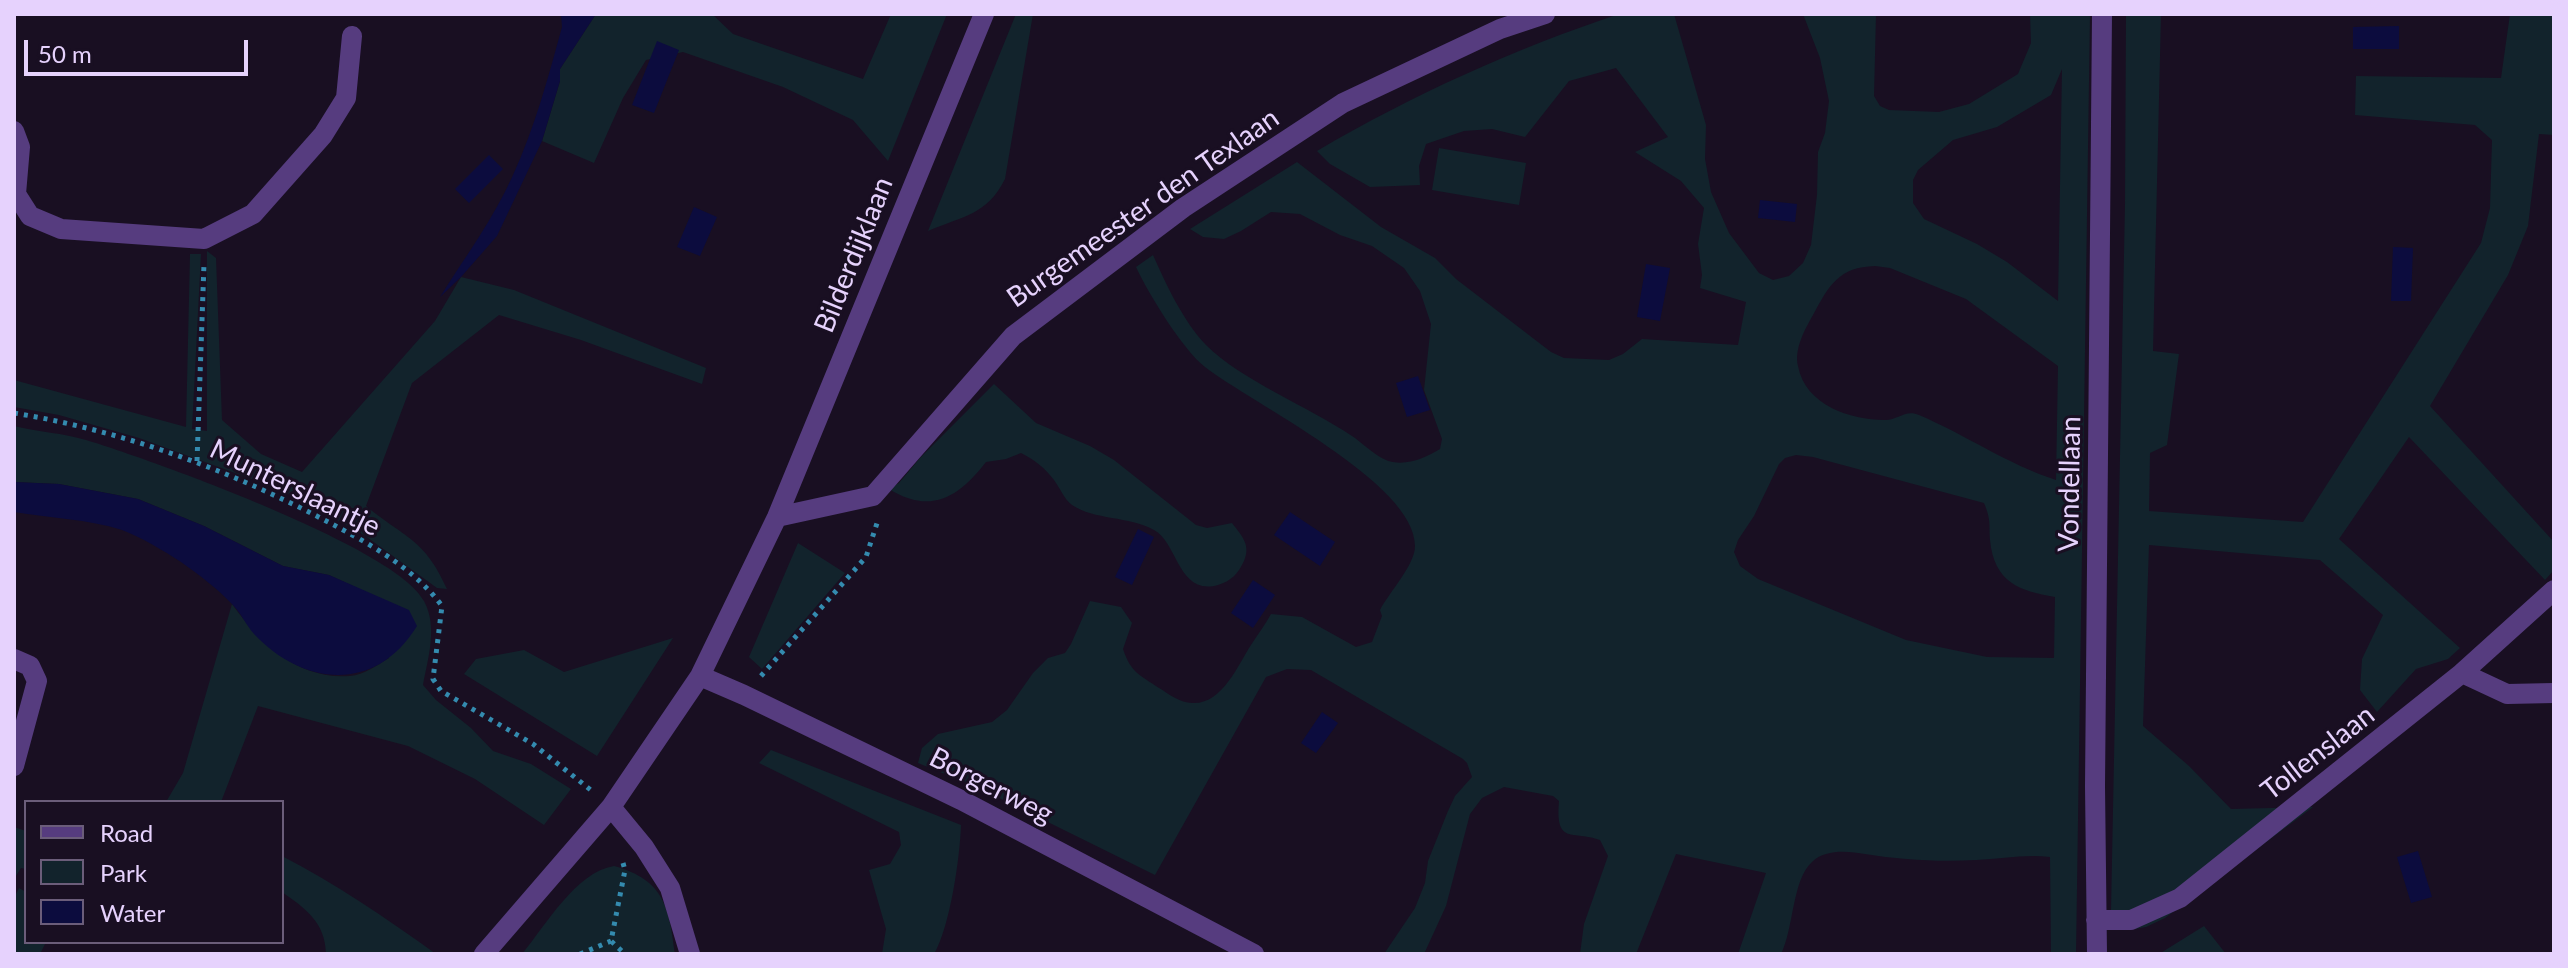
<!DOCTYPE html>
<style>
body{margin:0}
#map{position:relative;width:2568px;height:968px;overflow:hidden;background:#190f22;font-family:Lato,sans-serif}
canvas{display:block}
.frame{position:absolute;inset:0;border:16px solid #e6d2fd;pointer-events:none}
.legend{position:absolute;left:24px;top:800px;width:260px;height:144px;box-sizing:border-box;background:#190f22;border:2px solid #6b5d7a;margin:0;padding:10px 14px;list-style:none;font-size:24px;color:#e6d2fd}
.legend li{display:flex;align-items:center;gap:16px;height:40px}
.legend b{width:40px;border:2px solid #6b5d7a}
.scale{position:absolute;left:24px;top:40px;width:224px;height:36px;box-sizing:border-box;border:4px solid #e6d2fd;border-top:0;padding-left:10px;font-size:24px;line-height:28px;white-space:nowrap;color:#e6d2fd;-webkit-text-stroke:6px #190f22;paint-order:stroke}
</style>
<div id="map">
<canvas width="2568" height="968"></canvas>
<div class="frame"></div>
<ul class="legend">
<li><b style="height:10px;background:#563c7f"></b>Road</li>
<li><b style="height:22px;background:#12232c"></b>Park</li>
<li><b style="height:22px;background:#0c0c3e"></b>Water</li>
</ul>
<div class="scale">50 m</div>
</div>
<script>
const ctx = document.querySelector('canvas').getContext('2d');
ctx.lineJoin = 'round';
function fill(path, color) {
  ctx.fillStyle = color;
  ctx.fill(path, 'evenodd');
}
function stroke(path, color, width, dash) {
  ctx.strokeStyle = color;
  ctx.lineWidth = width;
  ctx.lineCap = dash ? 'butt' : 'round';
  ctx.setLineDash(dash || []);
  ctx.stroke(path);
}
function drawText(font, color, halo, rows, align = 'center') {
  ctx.font = font + ' Lato,sans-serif';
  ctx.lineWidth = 6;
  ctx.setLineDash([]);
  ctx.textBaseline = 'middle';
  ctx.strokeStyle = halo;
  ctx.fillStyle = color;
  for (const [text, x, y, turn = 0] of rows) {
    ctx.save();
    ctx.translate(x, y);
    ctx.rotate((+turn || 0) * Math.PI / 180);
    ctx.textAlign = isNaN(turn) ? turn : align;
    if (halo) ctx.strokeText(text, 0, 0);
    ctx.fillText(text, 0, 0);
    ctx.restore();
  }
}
fill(new Path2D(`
 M596 14H712L733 34 863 79 891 14H947L888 161 853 120 783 87 683 52 646 60 623 98 594 163 542 141 560 81V69Z
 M1016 14H1033L1005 179C987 215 963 216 928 231Z
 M1619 14H1674L1706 125 1705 159 1711 192 1729 233 1759 273 1773 280 1789 276 1803 263 1811 245 1817 195 1818 152 1825 133 1829 101 1820 58 1803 14H1876L1874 96 1880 106 1889 110 1939 112 1969 104 2018 74 2031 43 2030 14H2090L2076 954H2051L2050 857C2025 854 2001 859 1976 860 1940 862 1901 860 1865 854 1848 851 1825 849 1812 862 1792 880 1794 928 1781 954H1738L1766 873 1676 854 1636 954H1580L1584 924 1608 856 1600 840C1573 830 1555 846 1559 801L1553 796 1504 787 1482 798 1470 814 1446 906 1424 954H1384L1415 908 1425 883 1428 861 1448 811 1455 796 1472 777 1467 763 1463 759 1311 670 1287 669 1266 677 1155 875 979 788 918 763 922 748 938 734 992 722 1007 710 1033 673 1048 658 1065 653 1071 644 1090 601 1121 607 1132 623 1123 649C1131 673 1140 675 1159 688 1169 694 1180 703 1192 703 1222 705 1238 665 1251 645 1258 634 1265 625 1271 614L1302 617 1356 647 1372 642 1382 616 1380 610C1390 591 1415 565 1415 546 1416 483 1251 403 1205 367 1183 350 1148 293 1136 267L1153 255C1166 284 1183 321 1206 345 1241 380 1309 407 1352 436 1364 444 1379 460 1393 462 1409 465 1427 457 1440 449L1442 439 1424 390 1431 324 1420 291 1404 268 1372 246 1340 235 1300 214 1271 212 1241 231 1224 239 1203 237 1190 229 1297 162 1381 227 1435 258 1456 279 1551 352 1564 358 1609 360 1623 354 1642 339 1738 345 1746 302 1700 288 1702 275 1698 244 1704 208 1681 181 1635 152 1668 137 1616 68 1569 81 1525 137 1492 129 1464 131 1426 144 1419 166 1420 185 1370 187 1330 164 1317 151C1412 95 1514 49 1619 14ZM2062 69 2058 301 2007 262 1977 244 1924 219 1913 203V180L1918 170 1953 140 1997 127 2051 95ZM1875 266 1890 268 1966 299 2058 366 2056 480C2007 464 1966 435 1919 415 1905 409 1897 421 1884 420 1851 420 1805 405 1798 366 1794 349 1805 329 1813 315 1829 285 1839 267 1875 266ZM1796 455 1813 457 1984 503C1991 520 1989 523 1990 540 1994 582 2019 591 2055 597L2054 658 1987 657 1906 640 1758 579 1740 566 1734 552 1738 540 1754 516 1779 464 1785 458Z
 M2126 14H2161L2153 351 2179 354 2167 445 2150 453 2149 511 2303 522 2481 243 2490 208 2492 140 2475 125 2355 115 2356 76 2501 78 2510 14H2554V135L2539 134 2528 226 2508 275 2430 406 2554 542V570L2545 580 2409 437 2339 539 2460 648 2448 659 2416 669 2377 712 2360 690 2362 659 2383 615 2320 560 2149 545 2143 726 2189 766 2231 809 2313 807 2165 918 2146 927 2135 929 2121 927 2111 910 2125 204Z
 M1439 148 1526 163 1519 205 1432 190Z
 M207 251 216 258 222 420 261 454 302 472 435 321 461 277 514 290 706 368 702 384 581 340 499 315 412 383 366 506C405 538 425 539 447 589L437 588 364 535 279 489 139 438 59 415 14 407V380L186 427 190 254H201L192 429 207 431Z
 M994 384 1036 423 1090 446 1114 460 1196 525 1207 528 1232 523C1242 536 1251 545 1244 561 1238 574 1231 581 1218 585 1178 596 1178 543 1154 530 1129 516 1094 520 1072 505 1064 499 1060 488 1054 480 1045 468 1035 460 1021 453L1006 459 986 462C959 497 931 515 889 489L899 483 920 458Z
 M14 426C38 432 63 433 86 440 149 459 398 548 424 601 438 627 428 658 423 685L436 700 471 728 493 751 531 764 571 789 544 825 475 779 408 746 258 706 221 802H166L183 773 232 604C260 643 298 680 350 676 364 675 377 665 389 658L368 593 329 575 283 566 204 526 138 499 59 484 14 482Z
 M798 543 845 573 762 669 749 657Z
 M673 638 597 756 464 674 476 659 524 650 564 672Z
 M771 750 961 825C960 857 950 927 934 954H882L886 929 869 870 890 864 901 845 899 832 759 763Z
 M14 827 26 831V869L21 868 14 879Z
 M282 856C336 884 386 918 436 954H326C325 922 306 909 282 892Z
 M614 866C665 880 669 908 675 954H522C546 925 576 872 614 866Z
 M19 888 26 892V942H46L40 954H14V898Z
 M2204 926 2226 954H2159Z`), '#12232c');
fill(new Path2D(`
 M561 14H596L560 69V81L542 141 497 236 461 277 440 297C465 257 494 218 513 175 535 127 548 78 562 27Z
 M2399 26V49H2353V27Z
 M657 41 679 50 654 113 632 105Z
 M489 155 503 169 469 203 455 189Z
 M1760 200 1797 204 1795 222 1758 218Z
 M694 207 717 217 700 256 677 247Z
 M2393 247 2413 248 2411 301H2391Z
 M1646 264 1670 268 1660 321 1637 317Z
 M1418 376 1430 410 1407 417 1396 383Z
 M14 482 59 484 138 499 204 526 283 566 329 575 409 610 417 626C376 693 304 687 254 634 246 625 241 613 232 604 218 589 198 574 181 562 164 551 141 537 122 530 88 519 49 518 14 512Z
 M1290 512 1335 542 1320 566 1274 535Z
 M1138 529 1154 537 1132 585 1115 577Z
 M1253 580 1275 595 1253 628 1231 613Z
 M1322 712 1338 723 1316 753 1301 743Z
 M2418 851 2432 897 2411 903 2397 857Z`), '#0c0c3e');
stroke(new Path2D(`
 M14 413C124 431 232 471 330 523 370 544 415 569 442 606L433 679 441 691 533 744 592 791
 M197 461 204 264
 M761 676 866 557 878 520
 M623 863 625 870 611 941 625 954
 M580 954 611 941`), '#348baf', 5, [4, 6]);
stroke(new Path2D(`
 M14 131 20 147 16 194 30 216 61 229 204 239 253 214 323 135 346 98 352 36
 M777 517 873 496 1013 336 1183 208 1343 103 1500 29 1545 14
 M14 659 30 666 37 681 14 766
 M2462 673 2507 694 2554 693
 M700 676 744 695 961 800 1254 954
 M611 807 644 847 670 888 690 954
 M2096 920H2131L2180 898 2462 673 2554 590
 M484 954 611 807 700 676 777 517 984 14
 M2097 954 2095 786 2102 14`), '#563c7f', 20);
drawText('28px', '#e6d2fd', '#190f22', [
 ["Burgemeester den Texlaan",1143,208,-35],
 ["Bilderdijklaan",854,255,-68],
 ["Vondellaan",2070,484,-89],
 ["Munterslaantje",295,488,26],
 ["Tollenslaan",2318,753,-38],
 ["Borgerweg",991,786,27]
]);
</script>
